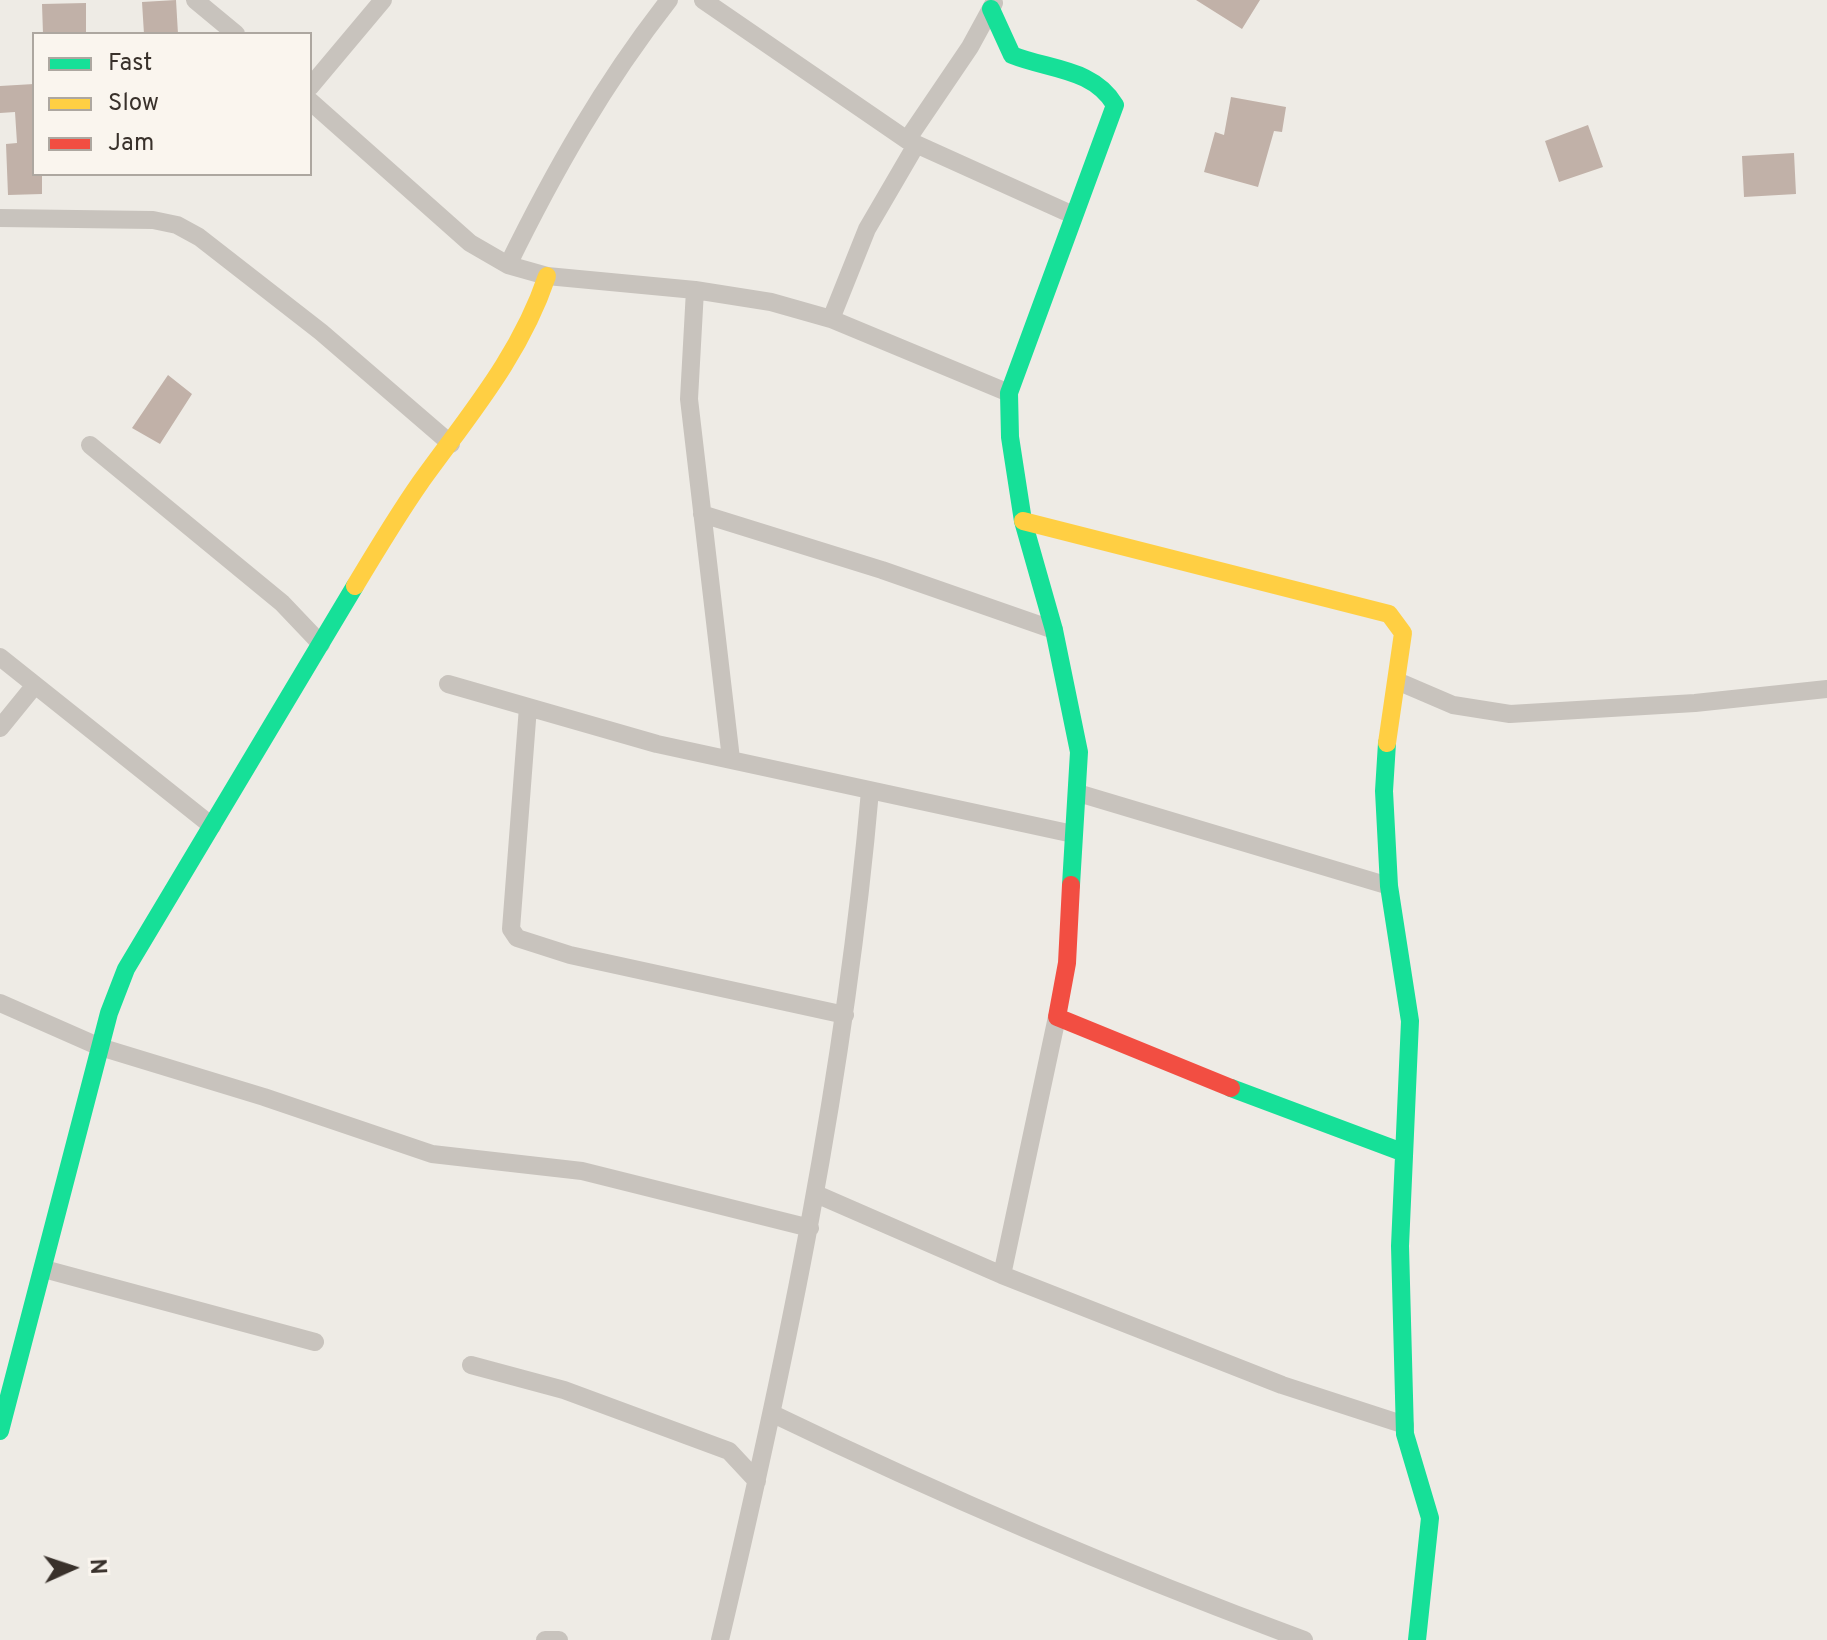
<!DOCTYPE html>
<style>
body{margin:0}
#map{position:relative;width:1827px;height:1640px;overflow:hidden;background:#eeebe5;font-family:Overpass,sans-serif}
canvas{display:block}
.legend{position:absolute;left:32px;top:32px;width:280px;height:144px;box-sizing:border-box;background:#faf5ee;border:2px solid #ada7a0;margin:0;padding:10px 14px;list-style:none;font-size:24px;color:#39312b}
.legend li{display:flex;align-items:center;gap:16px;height:40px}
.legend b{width:40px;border:2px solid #ada7a0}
.north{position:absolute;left:32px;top:1528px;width:80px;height:80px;-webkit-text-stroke:6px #faf5ee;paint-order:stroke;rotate:87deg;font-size:22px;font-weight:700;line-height:32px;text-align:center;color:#39312b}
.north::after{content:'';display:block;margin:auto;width:28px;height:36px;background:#39312b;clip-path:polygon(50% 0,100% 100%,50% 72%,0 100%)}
</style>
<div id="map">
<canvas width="1827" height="1640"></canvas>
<ul class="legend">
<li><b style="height:10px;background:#16e098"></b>Fast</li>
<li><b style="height:10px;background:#ffcf43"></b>Slow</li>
<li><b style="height:10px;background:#f24e42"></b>Jam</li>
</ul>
<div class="north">N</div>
</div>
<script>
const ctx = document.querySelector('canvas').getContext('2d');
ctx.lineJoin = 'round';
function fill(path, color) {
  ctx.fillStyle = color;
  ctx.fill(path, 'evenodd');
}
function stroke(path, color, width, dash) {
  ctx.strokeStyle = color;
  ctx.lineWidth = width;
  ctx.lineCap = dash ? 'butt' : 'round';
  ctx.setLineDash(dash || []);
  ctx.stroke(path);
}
fill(new Path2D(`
 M176 0 178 34H144L142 2Z
 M1196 0H1260L1242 29Z
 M86 3V34H43L42 4Z
 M34 84V174H42V194L8 195 6 144 17 143 15 112 0 113V86Z
 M1231 97 1286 107 1282 132 1274 131 1258 187 1204 172 1215 132 1224 135Z
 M1588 125 1603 167 1559 182 1545 141Z
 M1794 153 1796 194 1744 197 1742 156Z
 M168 375 192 394 160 444 132 428Z`), '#c1b1a8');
stroke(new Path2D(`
 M195 0 236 34
 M703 0 907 140 1073 215
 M310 87 383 0
 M310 101 470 243 508 265 547 276 695 290 771 302 831 319 1009 393
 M907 140 970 47 994 3
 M0 218 153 220 177 225 199 237 321 332 451 444
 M508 265C554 171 604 83 669 0
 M695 290 689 399 731 759
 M831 319 867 229 916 145
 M90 445 282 603 321 644
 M702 514 882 570 1054 630
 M0 657 212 826
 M1397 681 1453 705 1510 714 1695 703 1827 689
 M448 684 657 744 1073 834
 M528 707 511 929 517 938 570 955 845 1015
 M0 728 35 685
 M1078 793 1389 886
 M0 1003 100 1047 264 1097 432 1154 582 1171 810 1228
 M1057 1017 1002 1275 1282 1385 1405 1425
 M816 1194 1002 1275
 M44 1269 315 1342
 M471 1365 564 1390 729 1451 757 1481
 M773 1414C947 1498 1123 1573 1304 1640
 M545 1640H559
 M720 1640C786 1360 845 1078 870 791`), '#c8c3bd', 18);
stroke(new Path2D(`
 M991 9 1012 55C1049 70 1093 68 1115 105L1009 393 1010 437 1023 521 1054 630 1079 752 1071 885
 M1387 743 1384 791 1389 886 1410 1021 1400 1246 1405 1434 1430 1518 1417 1640
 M1231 1088 1402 1152
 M0 1431 109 1013 126 969 355 586`), '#16e098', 18);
stroke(new Path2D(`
 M1023 521 1389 614 1403 633 1387 743
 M355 586C376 551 397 516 420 483 469 415 520 356 547 276`), '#ffcf43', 18);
stroke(new Path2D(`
 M1071 885 1067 963 1057 1017 1231 1088`), '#f24e42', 18);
</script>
